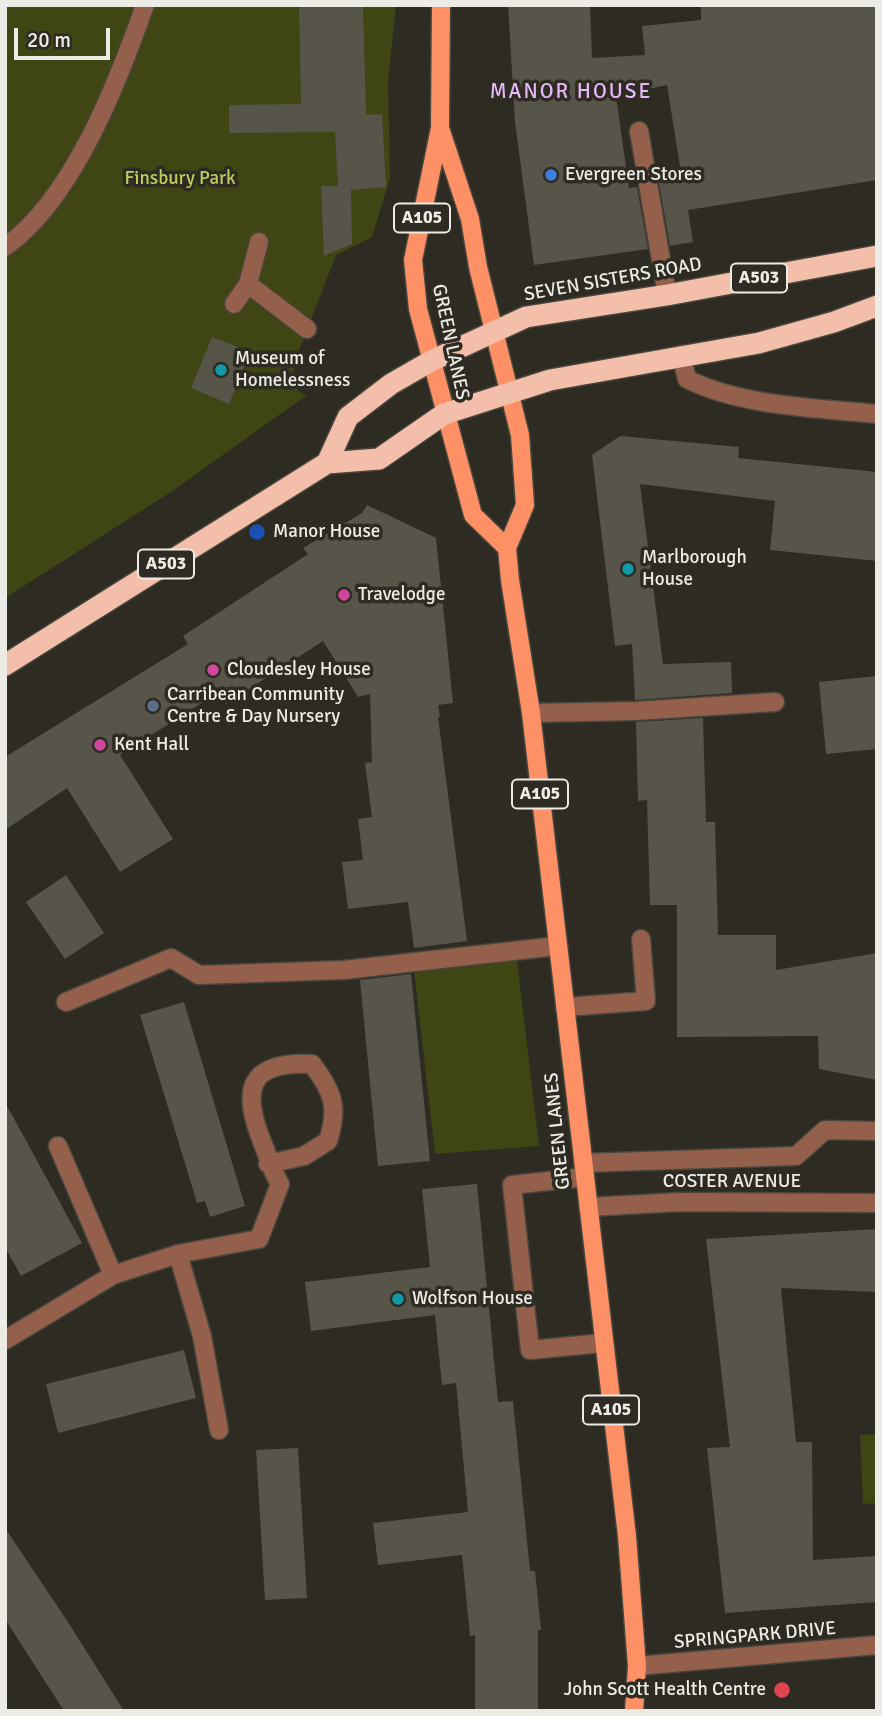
<!DOCTYPE html>
<style>
body{margin:0}
#map{position:relative;width:882px;height:1716px;overflow:hidden;background:#2d2b22;font-family:Signika,sans-serif}
canvas{display:block}
.frame{position:absolute;inset:0;border:7px solid #edebe6;pointer-events:none}
.scale{position:absolute;left:14px;top:28px;width:96px;height:32px;box-sizing:border-box;border:4px solid #edebe6;border-top:0;padding-left:9px;font-size:21px;line-height:24px;white-space:nowrap;color:#edebe6;-webkit-text-stroke:5px #2d2b22;paint-order:stroke}
</style>
<div id="map">
<canvas width="882" height="1716"></canvas>
<div class="frame"></div>
<div class="scale">20 m</div>
</div>
<script>
const ctx = document.querySelector('canvas').getContext('2d');
ctx.lineJoin = 'round';
function fill(path, color) {
  ctx.fillStyle = color;
  ctx.fill(path, 'evenodd');
}
function stroke(path, color, width, dash) {
  ctx.strokeStyle = color;
  ctx.lineWidth = width;
  ctx.lineCap = dash ? 'butt' : 'round';
  ctx.setLineDash(dash || []);
  ctx.stroke(path);
}
function drawText(font, color, halo, rows, align = 'center') {
  ctx.font = font + ' Signika,sans-serif';
  ctx.lineWidth = 7;
  ctx.setLineDash([]);
  ctx.textBaseline = 'middle';
  ctx.strokeStyle = halo;
  ctx.fillStyle = color;
  for (const [text, x, y, turn = 0] of rows) {
    ctx.save();
    ctx.translate(x, y);
    ctx.rotate((+turn || 0) * Math.PI / 180);
    ctx.textAlign = isNaN(turn) ? turn : align;
    if (halo) ctx.strokeText(text, 0, 0);
    ctx.fillText(text, 0, 0);
    ctx.restore();
  }
}
fill(new Path2D(`
 M5 5H396L388 81 390 178 372 237 336 255 293 366 298 391 307 395 171 492 5 598Z
 M517 960 539 1146 435 1154 414 970Z
 M877 1434V1503L863 1504 860 1435Z`), '#3f4614');
fill(new Path2D(`
 M299 5H363L366 115 382 114 386 187 351 190 352 244 324 256 321 186H338L335 132 229 133V105L301 104Z
 M508 5H590L592 58 645 55 642 26 701 20V5H877V180L688 210 693 242 670 246 659 183 682 179 667 85 616 96 629 188 637 187 648 249 534 265 515 122Z
 M212 337 250 352 229 404 191 388Z
 M620 436 739 447 738 458 877 472V561L770 550 775 501 640 484 663 664 731 662 732 693 635 700 632 644 615 646 592 455Z
 M367 505 436 538 453 703 438 705 440 717H438L467 941 414 948 408 902 348 909 342 862 363 860 358 819 372 817 365 763 372 762 370 694 358 697 323 641 226 704 219 692 120 755 173 839 120 872 67 788 5 830V757L188 644 183 636 308 554 303 548 362 513Z
 M877 676V749L826 754 819 682Z
 M703 718 706 822H715L718 935H776V970L877 953V1080L819 1069 818 1036 677 1037V905H650L647 800 638 801 636 722Z
 M66 875 104 933 65 959 26 902Z
 M411 974 430 1161 378 1166 360 980Z
 M184 1002 245 1206 210 1217 205 1201 197 1203 140 1015Z
 M5 1102 82 1243 21 1276 5 1247Z
 M477 1184 498 1402 513 1401 530 1571H535L541 1630H538V1711H475V1635L470 1636 462 1555 378 1565 373 1523 468 1512 456 1383 442 1385 435 1315 311 1331 305 1282 430 1267 422 1189Z
 M877 1229V1292L781 1288 796 1442H812L813 1560 877 1556V1602L725 1613 707 1448 730 1447 706 1239Z
 M184 1350 196 1398 58 1433 46 1384Z
 M298 1448 307 1598 265 1600 256 1450Z
 M5 1528 66 1619 124 1711H64L5 1619Z`), '#57544a');
const minor = new Path2D(`
 M639 131 667 295
 M5 247C73 199 118 82 145 5
 M248 284 307 329
 M234 304 248 284 259 242
 M681 355 687 379C740 406 817 408 877 414
 M531 713 636 711 775 702
 M66 1002 171 958 199 975 344 970 557 946
 M565 1007 646 1001 641 939
 M58 1146 113 1275
 M583 1163 796 1156 825 1130 877 1131
 M585 1177 512 1185 530 1350 603 1343
 M588 1207 681 1202 877 1203
 M178 1254 202 1336 219 1430
 M5 1340 113 1275 178 1254 259 1239 280 1184C269 1166 270 1161 263 1144 241 1090 247 1061 312 1064 333 1092 339 1107 328 1141L304 1156 268 1164
 M637 1666 877 1645`);
const major = new Path2D(`
 M441 5 440 128 413 260 418 309 473 515 507 548
 M440 128 470 219 478 267 520 435 525 505 507 548 510 580 531 713 627 1536 637 1666 634 1711`);
const highway = new Path2D(`
 M327 463 348 417 391 384 431 361 526 317 667 295 877 256
 M5 665 327 463 379 459 444 414 550 380 759 343 834 322 877 306`);
stroke(minor, '#48463d', 21);
stroke(major, '#48463d', 21);
stroke(highway, '#48463d', 24);
stroke(minor, '#945f4b', 18);
stroke(major, '#fe9065', 18);
stroke(highway, '#f4bfaa', 21);
for (const [x, y, r, color] of [
 [551,175,7,"#3f7fe0"],
 [221,370,7,"#0f9aa8"],
 [257,532,9,"#1a4fb4"],
 [628,569,7,"#0f9aa8"],
 [344,595,7,"#d1479c"],
 [213,670,7,"#d1479c"],
 [153,706,7,"#5c6f8a"],
 [100,745,7,"#d1479c"],
 [398,1299,7,"#0f9aa8"],
 [782,1690,9,"#e0444e"]
]) {
  const dot = new Path2D();
  dot.arc(x, y, r, 0, 2 * Math.PI);
  ctx.fillStyle = color;
  ctx.fill(dot);
  stroke(dot, '#2d2b22', 2.5);
}
for (const [x, y, w] of [
 [422,218,56],
 [759,278,56],
 [166,564,56],
 [540,794,56],
 [611,1410,56]
]) {
  const box = new Path2D();
  box.roundRect(x - w / 2, y - 14.5, w, 29, 5);
  ctx.fillStyle = '#2d2b22';
  ctx.fill(box);
  stroke(box, '#edebe6', 2);
}
drawText('bold 18px', '#edebe6', null, [
 ["A105",422,218],
 ["A503",759,278],
 ["A503",166,564],
 ["A105",540,794],
 ["A105",611,1410]
]);
drawText('19px', '#edebe6', '#2d2b22', [
 ["Evergreen Stores",565,175],
 ["Museum of",235,359],
 ["Homelessness",235,381],
 ["Manor House",273,532],
 ["Marlborough",642,558],
 ["House",642,580],
 ["Travelodge",358,595],
 ["Cloudesley House",227,670],
 ["Carribean Community",167,695],
 ["Centre & Day Nursery",167,717],
 ["Kent Hall",114,745],
 ["Wolfson House",412,1299],
 ["John Scott Health Centre",766,1690,"right"]
], 'left');
drawText('19px', '#bece5c', '#2d2b22', [
 ["Finsbury Park",180,179]
]);
drawText('19px', '#edebe6', '#2d2b22', [
 ["SEVEN SISTERS ROAD",613,280,-10],
 ["GREEN LANES",450,342,78],
 ["GREEN LANES",558,1131,-96],
 ["COSTER AVENUE",732,1182],
 ["SPRINGPARK DRIVE",755,1636,-5]
]);
ctx.letterSpacing = '2px';
drawText('21px', '#e5b8f8', '#2d2b22', [
 ["MANOR HOUSE",571,92]
]);
ctx.letterSpacing = '0px';
</script>
